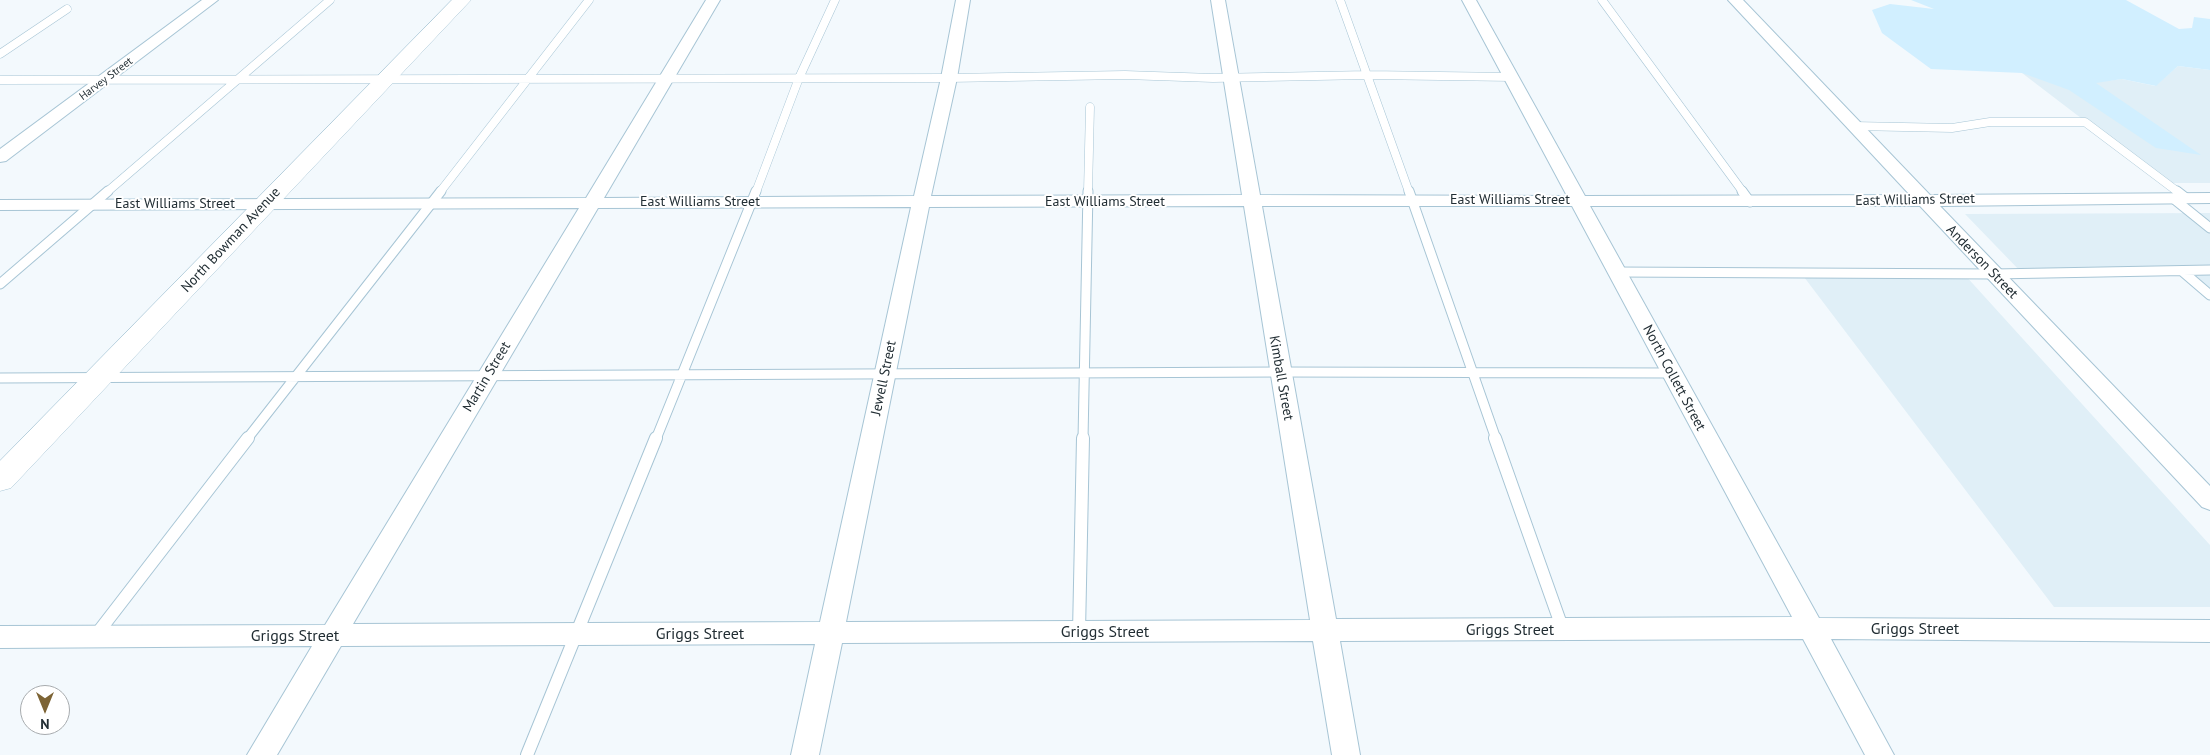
<!DOCTYPE html>
<style>
body{margin:0}
#map{position:relative;width:2210px;height:755px;overflow:hidden;background:#f3f9fd;font-family:"PT Sans",sans-serif}
canvas{display:block}
.north{position:absolute;left:20px;top:685px;width:50px;height:50px;box-sizing:border-box;background:#fff;border:1px solid #a7abae;border-radius:50%;rotate:180deg;font-size:14px;font-weight:700;line-height:20px;text-align:center;color:#222e34}
.north::after{content:'';display:block;margin:auto;width:18px;height:22px;background:#7d6435;clip-path:polygon(50% 0,100% 100%,50% 72%,0 100%)}
</style>
<div id="map">
<canvas width="2210" height="755"></canvas>
<div class="north">N</div>
</div>
<script>
const ctx = document.querySelector('canvas').getContext('2d');
ctx.lineJoin = 'round';
function fill(path, color) {
  ctx.fillStyle = color;
  ctx.fill(path, 'evenodd');
}
function stroke(path, color, width, dash) {
  ctx.strokeStyle = color;
  ctx.lineWidth = width;
  ctx.lineCap = dash ? 'butt' : 'round';
  ctx.setLineDash(dash || []);
  ctx.stroke(path);
}
function drawText(font, color, halo, rows, align = 'center') {
  ctx.font = font + ' "PT Sans",sans-serif';
  ctx.lineWidth = 4;
  ctx.setLineDash([]);
  ctx.textBaseline = 'middle';
  ctx.strokeStyle = halo;
  ctx.fillStyle = color;
  for (const [text, x, y, turn = 0] of rows) {
    ctx.save();
    ctx.translate(x, y);
    ctx.rotate((+turn || 0) * Math.PI / 180);
    ctx.textAlign = isNaN(turn) ? turn : align;
    if (halo) ctx.strokeText(text, 0, 0);
    ctx.fillText(text, 0, 0);
    ctx.restore();
  }
}
fill(new Path2D(`
 M2178 66 2210 70V183H2166L2022 73 2096 82 2122 79 2155 86Z
 M2210 213V295L2182 271 2023 274 1965 214Z
 M1801 273 1964 274 2210 545V607H2054Z`), '#e0eff7');
fill(new Path2D(`
 M1911 0H2126L2179 29 2192 28 2194 17 2210 19V70L2178 66 2156 86 2122 79 2096 83 2201 155 2156 148 2069 90 2022 73 1931 69 1882 33 1872 10 1890 4 1934 9Z`), '#d1efff');
const laneFar2 = new Path2D(`
 M1340 0 1409 192
 M1602 0 1743 192
 M0 54 67 9
 M0 80 949 78 1125 75 1213 78 1368 75 1512 77
 M1854 126 1952 128 1990 122H2085L2178 192
 M107 192 330 0
 M440 192 589 0
 M756 192 799 78 835 0
 M1088 192 1090 107`);
const laneFar1 = new Path2D(`
 M1409 191 1496 439
 M1742 191 1750 202
 M2177 191 2186 198
 M2174 199 2210 228
 M2182 271 2210 295
 M1617 272 1994 274 2210 270
 M0 284 108 191
 M0 378 1280 372 1671 373
 M247 439 441 191
 M656 439 756 191
 M1083 439 1088 191`);
const lane = new Path2D(`
 M1495 438 1563 630
 M1079 632 1083 438
 M96 635 248 438
 M527 755 656 438`);
const street = new Path2D(`
 M202 0H218L6 161 0 162V149Z
 M706 0H720L604 198 914 196 941 78 956 0H970L957 78 931 196 1242 195 1211 0H1225L1260 195 1567 196 1462 0H1476L1585 196 1910 195 1728 0H1743L1930 195 2210 193V203L1940 206 2210 486V510L2202 507 1920 206H1590L1819 618 2210 620V642L1831 639 1894 755H1865L1803 639 1340 641 1360 755H1332L1313 641 842 643 819 755H791L815 644 341 646 277 755H247L312 646 0 648V626L325 625 579 208 0 210V200L586 198ZM1244 206 1310 620 846 622 929 207ZM1262 206H1572L1792 617 1336 619ZM911 207 820 622 353 624 598 208Z`);
const secondary = new Path2D(`
 M452 0H471L11 488 0 491V461Z`);
stroke(laneFar2, '#a7c5d5', 9);
stroke(laneFar1, '#a7c5d5', 11);
stroke(lane, '#a7c5d5', 14);
stroke(street, '#a7c5d5', 2);
stroke(secondary, '#a7c5d5', 1);
stroke(laneFar2, '#fff', 8);
stroke(laneFar1, '#fff', 9);
stroke(lane, '#fff', 12);
fill(street, '#fff');
fill(secondary, '#fff');
drawText('11px', '#222e34', '#fff', [
 ["Harvey Street",106,79,-37]
]);
drawText('14px', '#222e34', '#fff', [
 ["East Williams Street",1510,200],
 ["East Williams Street",1915,200,-1],
 ["East Williams Street",700,202],
 ["East Williams Street",1105,202],
 ["East Williams Street",175,204],
 ["North Bowman Avenue",231,240,-47],
 ["Anderson Street",1982,262,46],
 ["Martin Street",487,377,-59],
 ["Jewell Street",884,378,-78],
 ["Kimball Street",1281,378,80],
 ["North Collett Street",1674,378,62]
]);
drawText('16px', '#222e34', '#fff', [
 ["Griggs Street",1915,629],
 ["Griggs Street",1510,630],
 ["Griggs Street",1105,632],
 ["Griggs Street",700,634],
 ["Griggs Street",295,636]
]);
</script>
